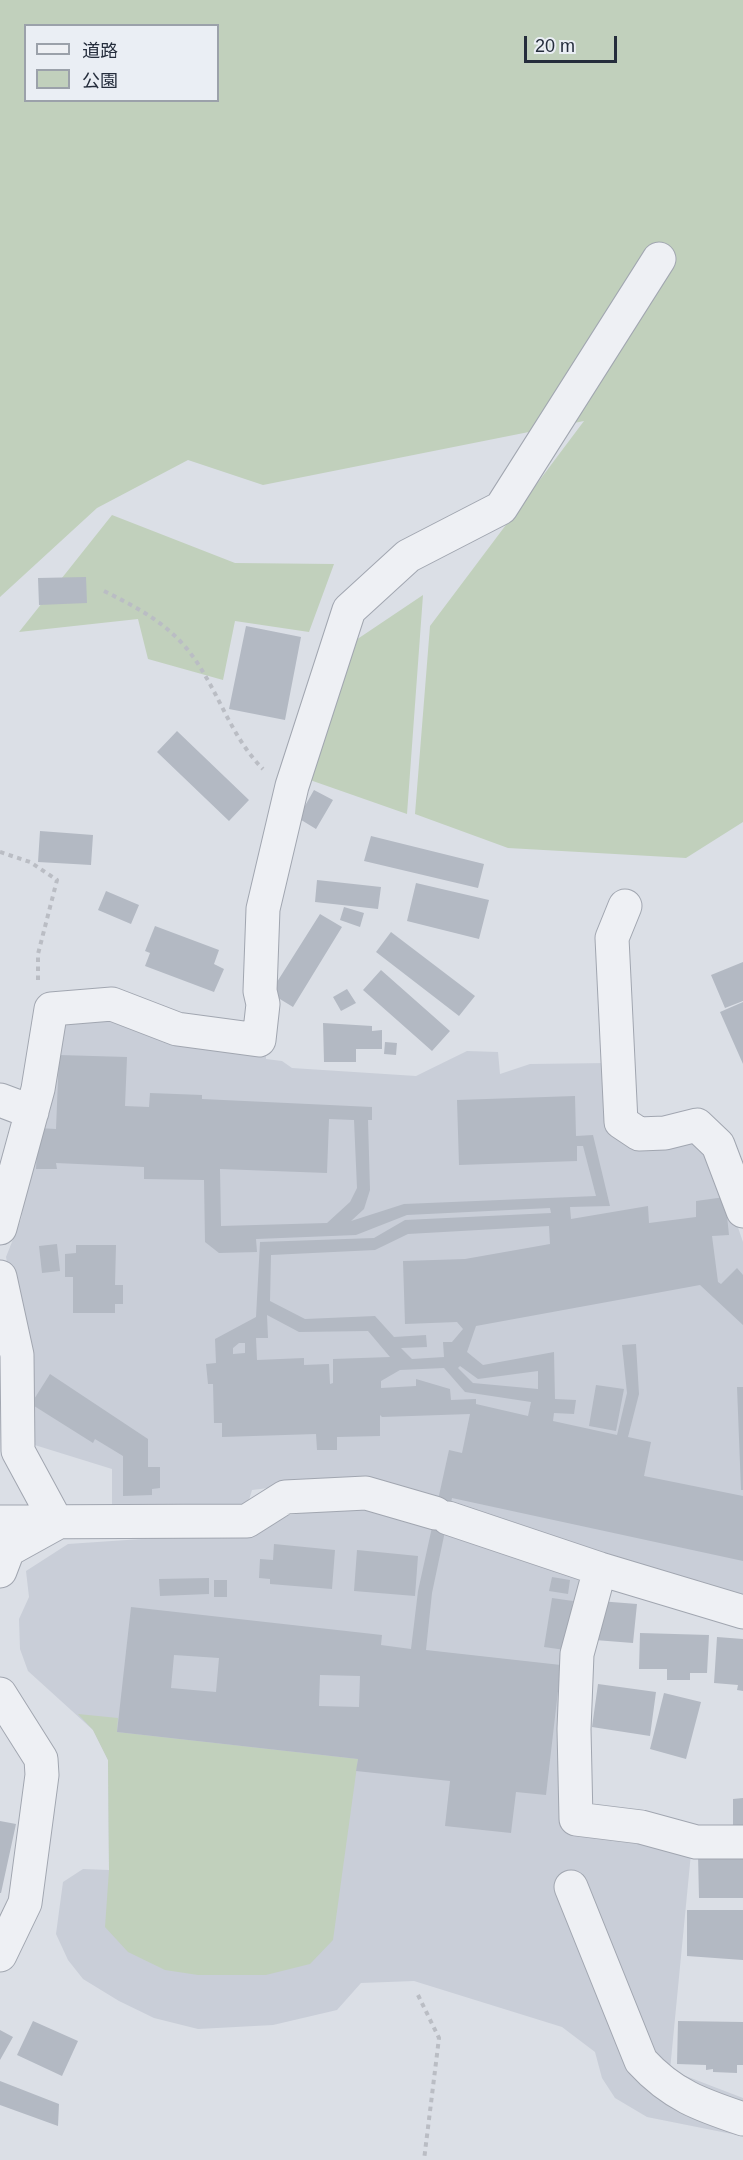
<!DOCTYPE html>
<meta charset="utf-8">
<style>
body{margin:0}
#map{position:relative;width:743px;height:2160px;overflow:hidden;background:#dbdfe6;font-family:Helvetica,"Noto Sans JP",sans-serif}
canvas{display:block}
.legend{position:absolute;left:24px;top:24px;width:195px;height:78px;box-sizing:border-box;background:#eaeef4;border:2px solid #9ba1aa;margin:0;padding:8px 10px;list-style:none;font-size:18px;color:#252d3c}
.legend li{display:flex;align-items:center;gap:12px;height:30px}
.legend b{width:30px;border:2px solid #9ba1aa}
.scale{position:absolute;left:524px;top:36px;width:93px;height:27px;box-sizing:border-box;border:3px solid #252d3c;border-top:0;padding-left:8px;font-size:18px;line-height:21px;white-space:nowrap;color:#252d3c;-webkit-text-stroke:4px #eaeef4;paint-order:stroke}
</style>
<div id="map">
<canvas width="743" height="2160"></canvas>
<ul class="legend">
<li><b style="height:8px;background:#eef0f4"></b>道路</li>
<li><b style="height:16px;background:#c1d0bc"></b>公園</li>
</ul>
<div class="scale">20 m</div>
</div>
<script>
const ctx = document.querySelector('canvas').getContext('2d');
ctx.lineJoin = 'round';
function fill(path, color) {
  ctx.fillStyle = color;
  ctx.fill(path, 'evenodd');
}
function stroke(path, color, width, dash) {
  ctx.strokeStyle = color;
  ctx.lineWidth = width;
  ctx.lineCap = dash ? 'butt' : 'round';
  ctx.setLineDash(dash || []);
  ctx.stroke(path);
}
fill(new Path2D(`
 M75 1013 266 1047V1059L282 1061 292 1068 416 1076 467 1051 498 1052 500 1074 530 1064 609 1063 611 1126 689 1141 707 1152 716 1164 743 1242V1604L400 1487 355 1477 252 1490 246 1510 112 1513V1469L25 1442 26 1353 6 1257 21 1219 56 1029Z
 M348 1507 371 1508 605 1583 587 1654 588 1825 692 1843 670 2070 743 2098 742 2136 647 2117 615 2098 602 2078 595 2052 562 2027 414 1981 361 1983 337 2010 273 2025 198 2029 154 2018 119 2001 83 1979 68 1960 56 1934 63 1882 83 1869 109 1870 108 1760 93 1730 28 1671 20 1649 19 1619 29 1597 26 1571 68 1544 259 1531 289 1515Z`), '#c9ced8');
fill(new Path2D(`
 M0 0H743V822L686 858 508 848 415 814 430 626 584 421 263 485 188 460 97 508 0 597ZM26 26H218V100H26Z
 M112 515 235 563 334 564 309 632 235 621 223 680 148 659 138 619 19 632Z
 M423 595 407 814 310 780 356 640Z
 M78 1714 118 1718 117 1732 358 1759 333 1940 310 1964 266 1975H198L165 1970 128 1952 105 1927 109 1870 108 1760 93 1730Z`), '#c1d0bc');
fill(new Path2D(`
 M86 577 87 603 39 605 38 578Z
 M246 626 301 637 285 720 229 709Z
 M177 731 249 800 229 821 157 752Z
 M314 790 333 800 316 829 298 818Z
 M40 831 93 835 91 865 38 862Z
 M371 836 484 864 478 888 364 861Z
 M317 880 381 887 378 909 315 902Z
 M416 883 489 900 479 939 407 921Z
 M106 891 139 905 131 924 98 910Z
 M344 907 364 913 360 927 340 920Z
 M320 914 342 927 293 1007 270 993Z
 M155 926 219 950 214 964 224 969 214 992 145 966 150 953 145 951Z
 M391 932 475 996 459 1016 376 952Z
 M743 962V1001L725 1008 711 975Z
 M381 970 450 1031 432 1051 363 990Z
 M347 989 356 1003 341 1011 333 997Z
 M743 1002V1064L720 1012Z
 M323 1023 372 1026V1031L382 1030V1049H356V1062H324Z
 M385 1042 397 1043 396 1055 384 1054Z
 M59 1055 127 1057 125 1106 149 1107 150 1093 202 1095V1099L372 1107V1120H368L370 1190 364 1209 351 1221 404 1204 596 1196 583 1146H577V1161L459 1165 457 1100 575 1096 576 1136 593 1135 610 1206 570 1207 571 1219 648 1206 649 1223 696 1217V1201L725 1197 729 1235 712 1236 718 1282 721 1284 737 1268 743 1275V1325L700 1285 476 1326 467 1352 483 1365 554 1352 555 1399 576 1400 574 1414 554 1413 553 1421 617 1435 627 1393 622 1345 636 1344 639 1394 628 1437 651 1442 644 1476 743 1496V1561L452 1498 432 1593 426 1650 561 1665 546 1795 516 1792 511 1833 445 1826 450 1781 356 1771 358 1759 117 1732 131 1607 382 1635 381 1645 411 1649 418 1591 449 1450 462 1453 470 1414 382 1417 380 1415V1436L337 1437V1450H317L316 1434 222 1437V1423H214L213 1384H208L206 1364 216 1363 215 1339 256 1317 260 1242 374 1238 405 1220 551 1213 550 1208 407 1215 356 1235 256 1239 257 1252 219 1253 205 1242 204 1180 144 1179V1167L56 1163 57 1169H36L38 1128 56 1129ZM329 1119 354 1120 357 1188 350 1202 327 1223 221 1226 220 1169 327 1173ZM549 1226 550 1244 465 1259 403 1261 405 1324 457 1322 463 1329 452 1342H443L444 1357 412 1359 401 1348 427 1347 426 1335 394 1337 375 1316 305 1319 270 1301 271 1255 375 1250 408 1234ZM267 1315 299 1332 368 1331 390 1357 333 1359V1383L330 1384 329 1364 304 1365V1358L257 1360 256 1338H268ZM239 1343H245V1353L233 1354V1348ZM460 1366 478 1379 538 1371V1389L473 1383 458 1368ZM444 1368 465 1392 531 1402 528 1416 476 1404V1399L451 1400 450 1389 416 1379V1386L381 1388V1381L400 1370ZM174 1655 219 1658 216 1692 171 1688ZM320 1675 360 1676 359 1707 319 1706Z
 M57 1244 60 1271 42 1273 39 1246Z
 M76 1245H116L115 1285H123V1304H115V1313H73V1277H65V1254L76 1253Z
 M50 1374 148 1439V1467H160V1488L152 1489V1495L123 1496V1456L95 1439 93 1443 31 1404Z
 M596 1385 624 1389 616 1431 589 1426Z
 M737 1387H743V1490H741Z
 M274 1544 335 1550 332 1589 270 1584V1579L259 1578 260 1559 273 1560Z
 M357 1550 418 1556 415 1596 354 1591Z
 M552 1577 570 1580 568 1594 549 1591Z
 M209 1578V1594L160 1596 159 1579Z
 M214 1580H227V1597H214Z
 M552 1598 573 1601 565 1650 544 1647Z
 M599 1601 637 1604 633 1643 595 1640Z
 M640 1633 709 1635 707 1673H690V1680H667V1669H639Z
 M717 1637 743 1639V1691L737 1690 738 1685 714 1683Z
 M598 1684 656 1692 650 1736 592 1727Z
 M664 1693 701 1702 686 1759 650 1749Z
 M743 1798V1837H733V1799Z
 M0 1821 16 1824 1 1893H0Z
 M698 1855H743V1898H699Z
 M687 1910H743V1960L687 1956Z
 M33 2021 78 2041 62 2076 17 2055Z
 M678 2021 743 2022V2065H737V2073L713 2072V2069L706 2070V2065L677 2064Z
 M0 2030 13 2037 0 2060Z
 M0 2081 59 2104 58 2126 0 2105Z`), '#b3b9c3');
const minor = new Path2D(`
 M625 906 612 938 621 1122 639 1134 665 1133 697 1125 718 1145 743 1211
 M0 1100 32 1112
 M0 1228 38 1089 51 1009 112 1004 177 1029 259 1040 263 1004 260 991 263 909 292 786 349 610 408 556 501 508 659 259
 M0 1277 17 1355 18 1451 57 1523
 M448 1518 600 1569 743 1612
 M0 1522 247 1521 285 1497 366 1493 435 1513
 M600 1569 577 1654 574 1729 576 1819 641 1827 696 1842H743
 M0 1571 8 1550 55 1524
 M0 1694 41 1759 42 1775 25 1903 0 1955
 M571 1887 641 2061C672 2095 701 2105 743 2119`);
stroke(minor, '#a1a6b0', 35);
stroke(new Path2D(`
 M104 591C132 605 158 618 180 641 216 679 226 732 263 769
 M0 852 30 862 57 880 38 954V981
 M418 1995 439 2038 424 2160`), '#babdc4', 4, [4.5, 4.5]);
stroke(minor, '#eef0f4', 33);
</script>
